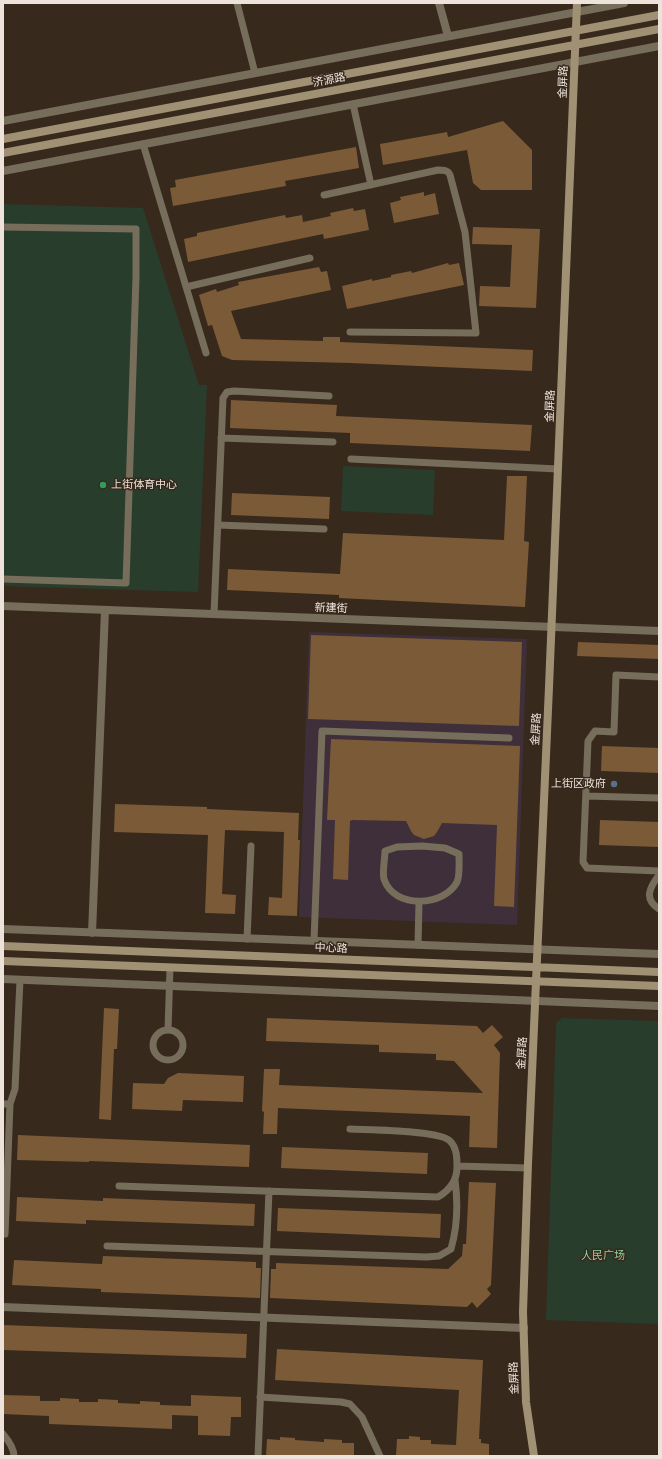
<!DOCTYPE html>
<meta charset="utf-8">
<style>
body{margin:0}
#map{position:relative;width:662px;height:1459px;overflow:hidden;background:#38291d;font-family:"Golos Text",sans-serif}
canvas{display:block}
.frame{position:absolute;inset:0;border:4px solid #ede3db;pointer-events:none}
</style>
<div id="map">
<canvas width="662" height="1459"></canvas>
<div class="frame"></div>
</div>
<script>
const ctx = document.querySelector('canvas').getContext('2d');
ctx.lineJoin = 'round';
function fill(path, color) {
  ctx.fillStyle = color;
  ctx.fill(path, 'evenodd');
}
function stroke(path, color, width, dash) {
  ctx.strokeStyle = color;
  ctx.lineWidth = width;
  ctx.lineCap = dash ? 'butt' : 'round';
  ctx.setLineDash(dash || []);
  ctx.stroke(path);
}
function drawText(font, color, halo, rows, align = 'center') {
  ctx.font = font + ' "Golos Text","Noto Sans SC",sans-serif';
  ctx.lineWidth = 3;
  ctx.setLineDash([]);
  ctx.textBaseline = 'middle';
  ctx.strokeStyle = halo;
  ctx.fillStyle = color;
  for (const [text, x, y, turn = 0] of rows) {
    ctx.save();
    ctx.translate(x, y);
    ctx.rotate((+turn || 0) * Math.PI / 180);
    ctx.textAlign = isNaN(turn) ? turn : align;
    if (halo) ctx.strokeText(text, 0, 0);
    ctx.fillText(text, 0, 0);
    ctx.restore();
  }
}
fill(new Path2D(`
 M309 632 527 639 517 925 299 917Z`), '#3e2f3b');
fill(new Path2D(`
 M3 204 143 208 199 385H207L198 592 3 586Z
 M343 466 435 470 433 515 341 511Z
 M562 1018 659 1021V1324L546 1320 556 1023Z`), '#283d2c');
fill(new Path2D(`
 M503 121 532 150V190H481L473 183 467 150 383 165 380 144 447 132 448 137Z
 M356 147 359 168 285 181 286 186 173 206 170 188 176 187 175 180Z
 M424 192V196L435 193 439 214 394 223 390 203 401 200 400 197Z
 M353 208 354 211 365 209 369 230 324 239 323 234 188 262 184 239 197 236V233L285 215 286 218 302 215 303 222 331 216 330 213Z
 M473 227 540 229 536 308 479 306 480 286 510 287 512 245 472 244Z
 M448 263 449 265 459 263 464 285 347 309 342 286 372 279V281L391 277V275L411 271 412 273Z
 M319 267 321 272 327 271 331 290 231 311 241 339 323 341V337H340V342L533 350 532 371 350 363 232 360 222 356 212 325 208 326 199 295 216 289 217 292 239 285 238 282Z
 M231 400 337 405 336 416 532 425 530 451 350 443V433L230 428Z
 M507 476H527L524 541 529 542 525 607 339 598V595L227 590 228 569 340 574 343 533 504 540Z
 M232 493 330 497 329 519 231 515Z
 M311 635 522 642 519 726 308 719Z
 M578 642 659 645V659L577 656Z
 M331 739 520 746 514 907 494 906 497 825 442 823 437 832 434 836 424 839 414 835 411 831 406 821 352 820 350 821 348 880 333 879 335 820H327Z
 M602 746 659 748V773L601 771Z
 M115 804 207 807V809L299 813 298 840H300L297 916 268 915 269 897 282 898 284 832 225 830 222 894 236 895 235 914 205 913 208 835 114 832Z
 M600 820 659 822V847L599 845Z
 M104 1008 119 1009 117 1049H114L111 1120 99 1119Z
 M267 1018 477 1026 483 1033 492 1025 503 1037 494 1045 500 1053 497 1148 469 1147 470 1116 278 1108 277 1134H263L264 1112 262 1111 264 1069H280L279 1085 483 1093 454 1061 436 1060V1054L379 1052V1045L266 1041Z
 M178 1073 244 1076 243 1102 183 1100 182 1111 132 1109 133 1083 164 1084 168 1078Z
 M18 1135 250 1145 249 1167 89 1161V1162L17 1160Z
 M282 1147 428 1153 427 1174 281 1168Z
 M469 1182 496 1183 491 1285 487 1289 491 1294 477 1308 472 1302 467 1307 270 1298 271 1269H276V1263L448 1269 462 1256 463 1244H466Z
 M17 1197 103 1201V1198L255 1204 254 1226 86 1220V1224L16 1221Z
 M278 1208 441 1214 440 1238 277 1231Z
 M103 1256 256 1262V1268H261L260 1298 101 1292V1289L12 1285 14 1260 102 1264Z
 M3 1325 247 1334 246 1358 3 1350Z
 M277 1349 483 1360 479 1439H481V1443L489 1444V1456H396L397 1439H409V1436L420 1437V1440H431V1444L456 1445 459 1390 275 1380Z
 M3 1395 40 1396V1401H60V1398L79 1399V1402H98V1399L118 1400V1403L140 1404V1401L160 1402V1405L191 1406V1395L241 1397V1417H231L230 1436 198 1435V1416L172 1415V1429L49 1424V1416L3 1414Z
 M280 1437 295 1438V1440L324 1442V1439L342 1440V1443H354V1456H266L267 1439 280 1440Z`), '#7b5a37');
stroke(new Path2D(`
 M237 3 255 73
 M353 104 371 185
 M143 144 206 353
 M324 195 438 170C443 170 448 170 450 175L465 232 476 333 350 332
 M3 227 136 229V277L126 583 3 579
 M186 287 310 258
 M221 438 333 442
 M351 459 558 469
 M218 525 324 529
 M214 614 223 398 227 392 234 391 329 396
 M659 677 616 675 614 732 595 731 588 741 583 862 587 868 659 871
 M586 796 659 798
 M422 846 445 848 459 854C459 861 460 876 457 882 445 906 394 910 384 879 382 872 385 859 385 851L397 847Z
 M659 875C650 887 643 899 659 909
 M247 939 251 846
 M314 941 322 731 509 738
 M418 945 419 902
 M168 1030 170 968
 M153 1045a15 15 0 1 1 30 0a15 15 0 1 1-30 0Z
 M3 1104H10L5 1234H3
 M10 1104 15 1089 20 980
 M457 1166 528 1168
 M119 1186 438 1197C450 1190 457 1181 457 1167 457 1158 457 1148 450 1141 440 1130 367 1130 350 1129
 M107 1246 426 1257 439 1256 451 1249C457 1228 458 1202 455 1180
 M260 1397 341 1402 350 1404 362 1417 380 1456
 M3 1434C8 1440 14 1448 14 1456
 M258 1456 269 1191`), '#776d5b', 7);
stroke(new Path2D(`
 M439 3 448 36
 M3 121 624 3
 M3 171 659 46
 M3 606 659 631
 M3 929 659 954
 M92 933 105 610
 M3 979 659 1006
 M3 1307 524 1328`), '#776d5b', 8);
stroke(new Path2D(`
 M3 139 659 15
 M3 153 659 29
 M3 946 659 972
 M3 961 659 986
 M534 1456 526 1402 523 1312 528 1163 549 687 577 3`), '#a19174', 8);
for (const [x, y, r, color] of [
 [103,485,4,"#2e9e5b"],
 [614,784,4,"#5c6f8a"]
]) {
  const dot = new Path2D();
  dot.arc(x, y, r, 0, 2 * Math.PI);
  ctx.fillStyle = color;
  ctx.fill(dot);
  stroke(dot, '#38291d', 1.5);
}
drawText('11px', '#ede3db', '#38291d', [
 ["济源路",329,80,-11],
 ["金屏路",563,82,-88],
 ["金屏路",550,406,-88],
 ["新建街",331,608,2],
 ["金屏路",536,729,-87],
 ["中心路",331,948,2],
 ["金屏路",522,1053,-87],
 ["金屏路",514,1378,-92]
]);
drawText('11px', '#ede3db', '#38291d', [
 ["上街体育中心",111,485],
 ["上街区政府",606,784,"right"]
], 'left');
drawText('11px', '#92d29f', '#38291d', [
 ["人民广场",603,1256]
]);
</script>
